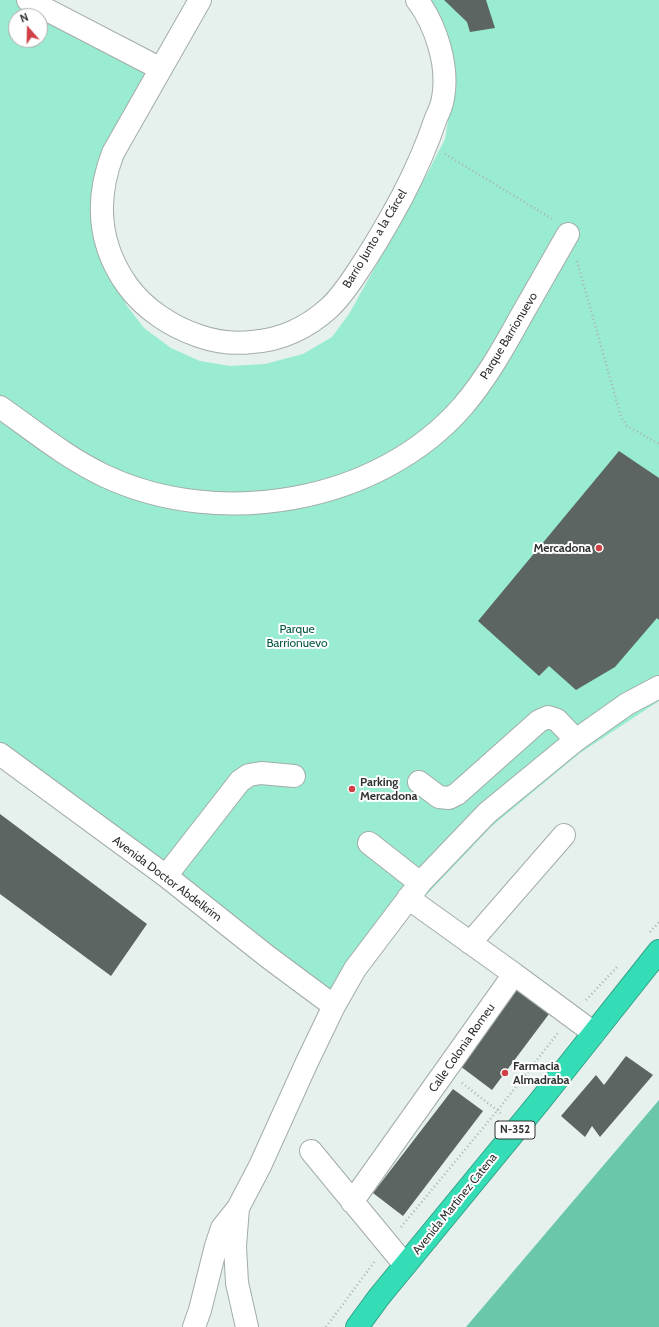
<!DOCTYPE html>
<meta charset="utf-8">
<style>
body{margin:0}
#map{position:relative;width:659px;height:1327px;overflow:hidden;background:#e6f1ed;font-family:Cabin,sans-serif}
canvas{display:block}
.north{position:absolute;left:8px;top:8px;width:40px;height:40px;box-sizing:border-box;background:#fff;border:1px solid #acadad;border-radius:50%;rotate:340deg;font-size:11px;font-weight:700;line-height:16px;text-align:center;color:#2f3231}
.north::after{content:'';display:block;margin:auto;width:14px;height:18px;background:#d04147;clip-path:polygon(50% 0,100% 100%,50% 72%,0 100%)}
</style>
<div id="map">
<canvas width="659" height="1327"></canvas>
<div class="north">N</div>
</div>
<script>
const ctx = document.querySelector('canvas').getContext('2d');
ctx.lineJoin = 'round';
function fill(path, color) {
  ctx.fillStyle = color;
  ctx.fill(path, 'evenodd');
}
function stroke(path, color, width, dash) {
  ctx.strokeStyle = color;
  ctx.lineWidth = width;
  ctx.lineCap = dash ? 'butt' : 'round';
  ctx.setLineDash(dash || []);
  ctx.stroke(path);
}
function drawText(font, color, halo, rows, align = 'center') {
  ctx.font = font + ' Cabin,sans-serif';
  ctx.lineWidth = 4;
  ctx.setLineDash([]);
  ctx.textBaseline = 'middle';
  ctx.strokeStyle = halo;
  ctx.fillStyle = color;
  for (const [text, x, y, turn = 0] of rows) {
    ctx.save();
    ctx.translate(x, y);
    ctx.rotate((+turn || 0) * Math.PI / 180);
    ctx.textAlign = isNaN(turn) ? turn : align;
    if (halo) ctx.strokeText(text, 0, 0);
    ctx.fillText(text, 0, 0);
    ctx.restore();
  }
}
fill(new Path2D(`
 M0 0H16L164 78 136 131 114 181 104 218 111 275 127 306 144 328 171 348 200 361 230 366 265 364 303 354 332 337 349 314 427 174 445 139 453 91 423 0H659V701L580 753 492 826 413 909 359 981 342 1008 0 755ZM16 16H40V40H16Z`), '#99ecd2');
fill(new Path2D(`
 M659 1100V1327H466Z`), '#6ac7ab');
fill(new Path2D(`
 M444 0H486L495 28 470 32 467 22Z
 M619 451 659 478V620L657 618 615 667 576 690 549 666 539 676 478 621Z
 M0 814 147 924 111 976 0 894Z
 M517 990 549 1014 492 1090 460 1066Z
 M626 1056 653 1075 600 1137 592 1126 585 1137 561 1116 596 1075 604 1085Z
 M453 1089 483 1111 403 1216 373 1193Z`), '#5c6562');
const minor = new Path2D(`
 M28 0 161 69
 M200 0 113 153C95 200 98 244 127 285 144 309 172 327 199 336 216 342 234 344 252 342 281 340 308 327 329 308 340 298 348 286 356 274 373 249 388 223 402 197 415 172 427 145 436 118 439 112 442 105 443 98 449 66 436 25 417 0
 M0 407C34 431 67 458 105 476 220 530 379 503 463 406 486 379 503 349 520 318 536 290 552 262 568 234
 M0 754 166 876 268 957 334 1006
 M419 782 439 797 449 798 457 794 539 721 548 717 557 720 576 740
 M369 843 420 883
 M166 876 240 781 249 775 261 773 294 776
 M408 898 514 974
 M470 943 564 835
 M311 1151 405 1265
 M352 1202 514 974 594 1033
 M238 1208 235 1246 237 1283 247 1327
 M194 1327 200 1310 216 1246 222 1228 238 1208 260 1166 307 1062 334 1006 355 969 420 883 487 813 576 740 627 704 659 687`);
const highway = new Path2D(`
 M357 1327 379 1297 540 1101 659 951`);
stroke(minor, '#a2aca8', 24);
stroke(highway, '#33a187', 24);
stroke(new Path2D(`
 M445 154 554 220
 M577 261 621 417 627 426 659 444
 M650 932 659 922
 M586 1000 618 966
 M462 1083 502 1114
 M401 1227 497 1111 558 1033
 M326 1327 375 1261`), '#abb3b0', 2.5, [1, 3]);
stroke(minor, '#fff', 22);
stroke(highway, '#35ddb6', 22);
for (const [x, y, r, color] of [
 [599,548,4,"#d04147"],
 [352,789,4,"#d04147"],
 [505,1073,4,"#d04147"]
]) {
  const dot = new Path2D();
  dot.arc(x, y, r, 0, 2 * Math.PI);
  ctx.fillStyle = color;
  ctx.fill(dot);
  stroke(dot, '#fff', 1.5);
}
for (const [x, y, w] of [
 [515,1130,40]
]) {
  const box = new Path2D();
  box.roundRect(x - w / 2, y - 9, w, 18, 3);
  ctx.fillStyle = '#fff';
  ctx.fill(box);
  stroke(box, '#2f3231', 1);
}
drawText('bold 11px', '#2f3231', null, [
 ["N-352",515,1130]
]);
drawText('12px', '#2f3231', '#fff', [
 ["Barrio Junto a la Cárcel",375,239,-59],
 ["Parque Barrionuevo",509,336,-59],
 ["Avenida Doctor Abdelkrim",167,879,37],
 ["Calle Colonia Romeu",462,1048,-55],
 ["Avenida Martinez Catena",455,1204,-51]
]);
drawText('bold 12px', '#2f3231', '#fff', [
 ["Mercadona",591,548,"right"],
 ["Parking",360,782],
 ["Mercadona",360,796],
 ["Farmacia",513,1066],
 ["Almadraba",513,1080]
], 'left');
drawText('12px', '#085847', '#fff', [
 ["Parque",297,629],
 ["Barrionuevo",297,643]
]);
</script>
